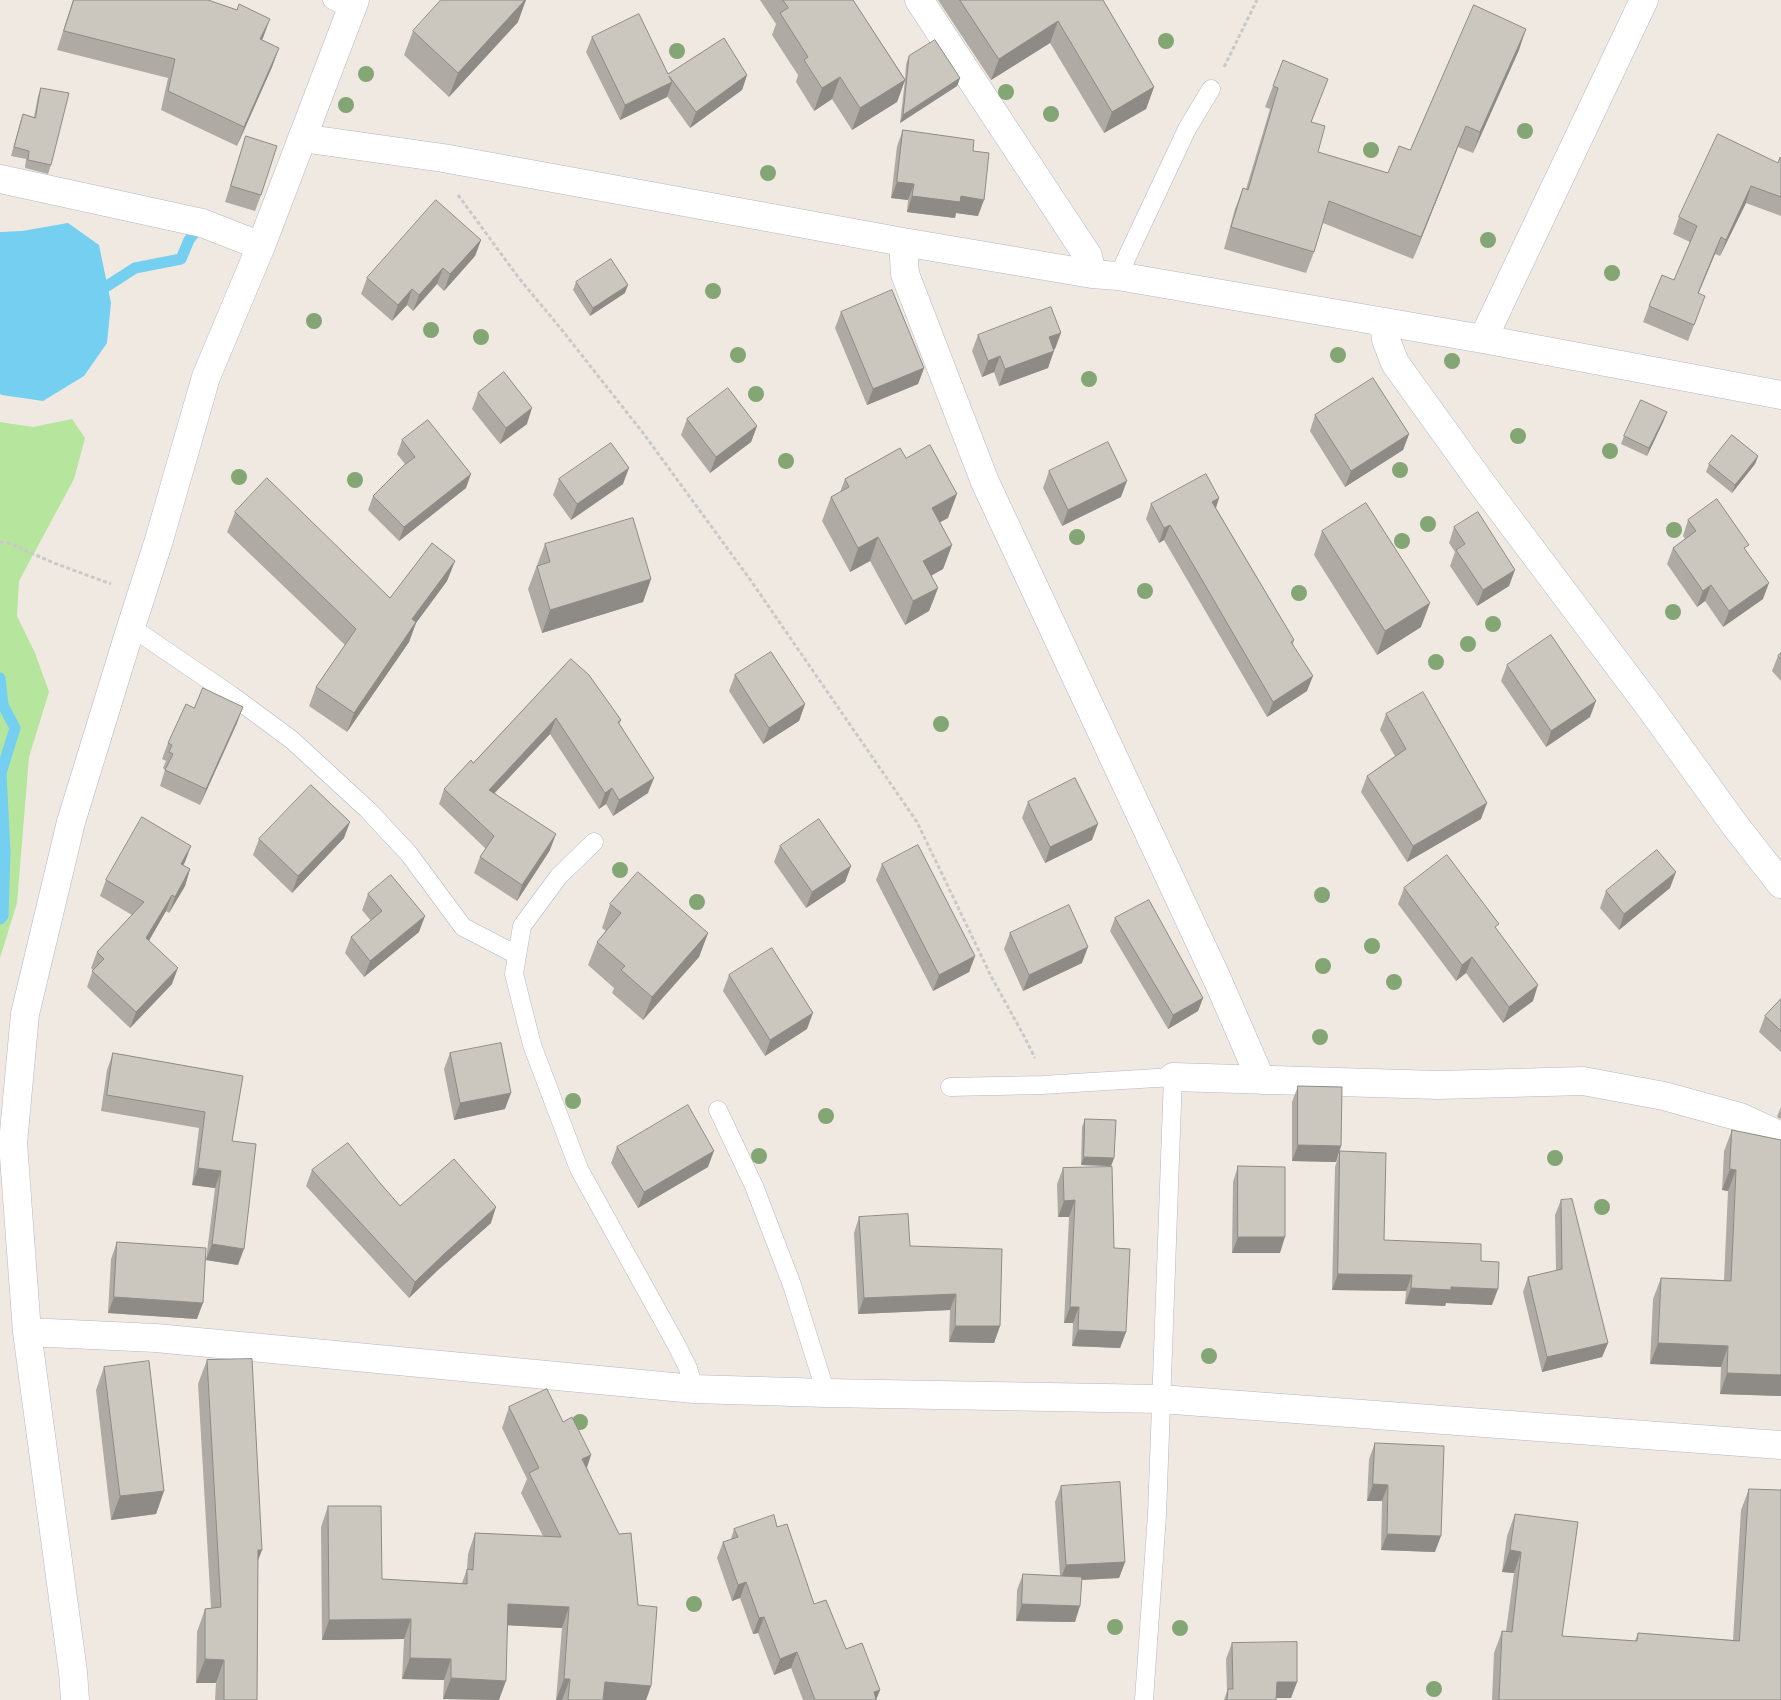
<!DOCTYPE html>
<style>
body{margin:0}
canvas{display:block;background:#efe9e1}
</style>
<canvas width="1781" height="1700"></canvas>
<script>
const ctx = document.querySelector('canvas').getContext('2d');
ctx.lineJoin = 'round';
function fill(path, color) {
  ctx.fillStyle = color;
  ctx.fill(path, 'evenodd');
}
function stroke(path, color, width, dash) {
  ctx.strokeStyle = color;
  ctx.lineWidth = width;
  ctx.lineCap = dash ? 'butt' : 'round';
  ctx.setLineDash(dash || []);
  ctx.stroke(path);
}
fill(new Path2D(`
 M72 419 85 438 74 479 19 581 17 616 35 653 49 692 29 757 17 903 0 958V422L33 427Z`), '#b6e59e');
fill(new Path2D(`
 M68 223 99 245 111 303 107 343 84 376 43 401 2 395 0 394V232L22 231Z`), '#75cff0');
stroke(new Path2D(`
 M92 285 107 286 135 268 181 259 189 240 201 224
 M0 678 3 705 15 728 1 773 5 853 3 916 0 919`), '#75cff0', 11);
const lane = new Path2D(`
 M332 0 351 9
 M1118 276 1187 129 1211 89
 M131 627 231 695 292 740 368 810 409 854 463 927 517 955
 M594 842 559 876 522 926 514 974 532 1045 579 1169 676 1344 688 1368 694 1389
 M950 1087 1042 1085 1173 1077 1157 1515 1144 1700
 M718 1110 754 1186 792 1285 826 1393`);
const street = new Path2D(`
 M919 0 1088 256 1092 274
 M302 138 443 158 903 242 1092 274 1118 276 1483 339 1781 395
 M0 179 202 223 261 246
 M903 242 905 274 985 482 1218 981 1261 1080
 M1384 322 1386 340 1395 363 1482 484 1652 710 1734 824 1781 884
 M1483 339 1644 0
 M1173 1077 1438 1085 1583 1081 1664 1096 1740 1117 1781 1136
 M27 1332 156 1338 694 1389 826 1393 1160 1399 1781 1445
 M75 1700 73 1672 27 1332 13 1143 25 1014 71 822 131 627 159 540 206 377 261 246 355 0`);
stroke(lane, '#b4b7c1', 19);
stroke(street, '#b4b7c1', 29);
stroke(new Path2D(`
 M1224 67 1257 0
 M458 195 518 277 562 330 643 433 749 578 917 822 992 978 1024 1036 1035 1058
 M0 542 9 543 54 563 111 584`), '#c9c9c9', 3, [4, 2.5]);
stroke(lane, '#fff', 18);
stroke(street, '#fff', 28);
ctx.fillStyle = '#84a574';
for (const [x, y] of [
 [1166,41],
 [677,51],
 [366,74],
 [1006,92],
 [346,105],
 [1051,114],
 [1525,131],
 [1371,150],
 [768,173],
 [1488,240],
 [1612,273],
 [713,291],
 [314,321],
 [431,330],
 [481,337],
 [738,355],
 [1338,355],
 [1452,361],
 [1089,379],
 [756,394],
 [1518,436],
 [1610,451],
 [786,461],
 [1400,470],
 [239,477],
 [355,480],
 [1428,524],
 [1674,530],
 [1077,537],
 [1402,541],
 [1145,591],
 [1299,593],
 [1673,612],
 [1493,624],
 [1468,644],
 [1436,662],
 [941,724],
 [620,870],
 [1322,895],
 [697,902],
 [1372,946],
 [1323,966],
 [1394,982],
 [1320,1037],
 [573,1101],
 [826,1116],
 [759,1156],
 [1555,1158],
 [1602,1207],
 [1209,1356],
 [580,1422],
 [694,1604],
 [1115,1627],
 [1180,1628],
 [1434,1689]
]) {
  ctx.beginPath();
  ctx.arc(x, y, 8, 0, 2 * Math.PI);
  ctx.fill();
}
fill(new Path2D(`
 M73 0H208L262 40 279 48 272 67 237 146 161 110 168 78 57 50Z
 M760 0H853L905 79 906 64 909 56 960 78 957 86 900 123 905 80 897 102 852 130 832 99 814 111 796 82 798 75 772 35 776 24Z
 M938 0H1103L1154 87 1146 109 1104 133 1050 43 991 80Z
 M518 22 449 97 404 55 413 31Z
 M592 37 668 74 747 75 742 90 690 128 667 96V97L620 120 586 52Z
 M1519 50 1473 153 1458 147 1413 259 1323 223 1314 252 1306 273 1224 249 1235 209 1243 188 1246 189 1270 109 1265 107 1273 86 1320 100 1311 122 1318 152 1388 173 1410 150Z
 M41 88 51 165 48 174 25 168 26 159 11 156 20 123 23 114 34 117 38 96Z
 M903 130 973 151 978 216 956 213 955 218 907 212 908 200 891 198 897 146Z
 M246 136 261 195 255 211 225 202Z
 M1781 158V216L1746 203 1720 256 1715 254 1698 293 1699 312 1688 341 1643 322 1649 306 1674 280 1690 242 1673 234 1679 217 1778 163Z
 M481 240 475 256 444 291 437 284 413 311 407 305 392 321 361 294 367 278Z
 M576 282 625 293 590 316 573 290Z
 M841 312 924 368 918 384 867 405 835 328Z
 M978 335 1055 349 1053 350 1048 368 999 386 994 372 982 377 972 351Z
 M478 393 527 424 500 444 472 409Z
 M1315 415 1409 434 1403 450 1345 487 1310 431Z
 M687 419 757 426 751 442 710 473 681 435Z
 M1664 420 1647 456 1621 444 1624 436Z
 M402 440 466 488 399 541 368 510 373 496 405 464 397 454Z
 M1758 456 1755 464 1732 493 1706 472 1709 464Z
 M906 458 948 518 940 522 952 545 943 569 931 575 938 588 929 611 905 625 870 561 850 572 822 521 831 497 840 492 845 479Z
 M1049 471 1121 497 1062 526 1043 488Z
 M559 479 623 484 571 520 553 495Z
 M1219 498 1216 508 1294 640 1293 644 1307 691 1267 717 1164 540 1159 543 1146 519 1151 504Z
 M235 512 390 598 455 561 447 581 416 623 409 642 347 732 309 706 316 687 345 645 227 532Z
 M1688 520 1746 551 1763 599 1723 627 1705 601 1697 607 1667 564 1673 548 1685 539 1683 536Z
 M1454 527 1509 586 1477 606 1450 566 1455 552 1449 543Z
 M1322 531 1421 627 1377 655 1314 555Z
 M545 544 651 579 643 602 542 633 528 589Z
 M1781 653V681L1772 671 1778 656Z
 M571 659 621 720 619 725 648 793 613 816 606 804 599 809 550 734 495 793 550 850 517 901 474 873 480 857 486 849 439 804 444 789 473 763Z
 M1507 665 1590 717 1546 747 1501 681Z
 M735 675 805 704 799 721 763 744 729 691Z
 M1386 714 1481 819 1407 862 1361 792 1367 776 1395 756 1380 730Z
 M237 723 200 805 160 786 165 770 163 768 166 761 162 759 168 743Z
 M1028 802 1092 840 1045 863 1022 818Z
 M344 838 292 893 253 855 259 839Z
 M780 846 851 866 845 882 806 908 774 862Z
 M185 862 183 865 190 869 185 886 169 913 166 911 149 941 172 984 130 1028 87 987 93 970 91 968 97 952 132 915 100 896 106 880Z
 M882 864 975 956 969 972 933 991 876 880Z
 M1404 888 1497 930 1533 1001 1503 1023 1466 973 1456 981 1398 904Z
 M1670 888 1619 930 1600 908 1606 891Z
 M368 894 419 932 364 977 345 953 351 937 371 921 362 910Z
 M610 904 708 933 699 957 643 1020 612 993 614 988 588 965 597 942 606 931 602 928Z
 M1115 918 1203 998 1198 1011 1168 1029 1110 931Z
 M1010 933 1082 963 1023 991 1004 949Z
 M729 975 807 1029 765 1056 723 991Z
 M1781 999V1052L1759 1032 1765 1016Z
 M113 1053 243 1076 232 1141 238 1265 206 1260 215 1188 192 1185 199 1128 101 1111 107 1070Z
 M450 1053 505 1109 454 1120 444 1069Z
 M1298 1086 1341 1146 1336 1162 1292 1161V1102Z
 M1781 1107V1119L1777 1117Z
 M1085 1119 1114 1158 1111 1166 1081 1165 1082 1127Z
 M1732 1130 1781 1140V1396L1720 1394 1721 1367 1650 1364 1653 1299 1661 1278 1724 1280 1728 1191 1722 1190 1724 1151Z
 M617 1147 708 1167 638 1208 611 1163Z
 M1340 1151 1384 1240 1481 1261 1492 1305 1446 1303 1445 1306 1405 1304 1406 1291 1332 1290 1335 1167Z
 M1238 1166 1280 1253H1232L1233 1182Z
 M1063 1168 1114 1248 1126 1332 1120 1348 1072 1346 1073 1323H1064L1069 1217H1058L1057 1184Z
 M312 1170 380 1183 400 1206 491 1223 438 1270 409 1298 306 1186Z
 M1561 1200 1608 1343 1602 1357 1542 1372 1523 1292 1528 1277 1556 1271 1555 1215Z
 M859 1217 910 1246 1000 1326 994 1343 949 1342 950 1310 858 1314 854 1233Z
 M117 1242 197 1319 108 1313 111 1259Z
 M207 1360 258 1562 257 1700H215L216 1683H196L197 1632 205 1609 211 1608 198 1384Z
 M104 1367 164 1491 156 1514 111 1520 96 1390Z
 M509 1407 563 1422 591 1455 587 1467 638 1605 651 1686 646 1700H556L562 1628 508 1625 499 1700 443 1699 444 1680 402 1679 404 1639 322 1640 321 1527 328 1506 382 1579 462 1583 467 1569 468 1554 475 1533 543 1536 521 1493 527 1479 502 1428Z
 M1375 1443 1435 1552 1381 1550 1382 1501H1367L1369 1459Z
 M1061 1486 1125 1562 1119 1578 1081 1580 1075 1622 1016 1621 1017 1590 1023 1574 1060 1576 1055 1502Z
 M1749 1489 1781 1700H1492L1494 1653 1502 1631H1506L1514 1573 1502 1572 1507 1536 1515 1514 1562 1636 1635 1641 1638 1633 1733 1640 1741 1510Z
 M777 1527 814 1604 846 1649 880 1690 876 1700H803L791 1668 774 1675 758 1633 753 1634 740 1598 732 1601 717 1558 723 1542 731 1539 734 1529Z
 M1232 1643 1297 1682 1291 1698H1276V1700H1224L1227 1691 1226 1659Z`), '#afaba4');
fill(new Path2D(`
 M525 0H526L518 22 449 97 458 73Z
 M270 19 263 38 253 58 260 39Z
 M1058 21 1050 43 991 80 999 59Z
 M1526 29 1519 50 1473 153 1480 132Z
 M279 48 272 67 237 146 244 127Z
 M747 75 742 90 690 128 696 112Z
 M840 77 832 99 814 111 822 88Z
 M960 78 957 86 900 123 903 115Z
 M905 80 897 102 852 130 860 108Z
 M672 82 667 97 620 120 625 105Z
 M1154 87 1146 109 1104 133 1112 112Z
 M1466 126 1458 147 1413 259 1421 237Z
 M897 182 914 184 908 200 891 198Z
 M1751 186 1746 203 1720 256 1726 240Z
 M912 196H961L984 200 978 216 956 213 955 218 907 212Z
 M1721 237 1715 254 1692 309 1698 293Z
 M481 240 475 256 444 291 450 274Z
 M443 268 437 284 413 311 419 295Z
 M628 285 625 293 590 316 593 308Z
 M412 289 407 305 392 321 398 305Z
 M1061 333 1055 349 1043 354 1049 337Z
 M1054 351 1048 368 999 386 1005 369Z
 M1000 356 994 372 982 377 988 361Z
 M924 368 918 384 867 405 873 389Z
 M532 408 527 424 500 444 506 428Z
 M1667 412 1664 420 1647 456 1649 448Z
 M757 426 751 442 710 473 716 457Z
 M1409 434 1403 450 1345 487 1351 471Z
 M1758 456 1755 464 1732 493 1735 485Z
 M629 468 623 484 571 520 577 504Z
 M471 474 466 488 399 541 404 527Z
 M1127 481 1121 497 1062 526 1068 510Z
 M957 494 948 518 923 531 932 508Z
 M1219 498 1214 513 1212 502Z
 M1170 525 1164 540 1159 543 1164 528Z
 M878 537 870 561 850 572 858 548Z
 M952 545 943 569 915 585 923 561Z
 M455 561 447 581 416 623 409 642 347 732 354 713 412 619Z
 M1515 570 1509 586 1477 606 1483 590Z
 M651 579 643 602 542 633 550 610Z
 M1769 583 1763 599 1723 627 1729 611Z
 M1711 585 1705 601 1697 607 1703 591Z
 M938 588 929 611 905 625 913 601Z
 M1430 603 1421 627 1377 655 1385 631Z
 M1313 676 1307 691 1267 717 1273 702Z
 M1596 701 1590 717 1546 747 1551 731Z
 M805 704 799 721 763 744 769 728Z
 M243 707 237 723 200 805 206 789Z
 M556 718 550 734 483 805 489 790Z
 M654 778 648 793 613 816 619 800Z
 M612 788 606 804 599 809 605 793Z
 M1487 803 1481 819 1407 862 1413 846Z
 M350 822 344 838 292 893 298 876Z
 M1098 824 1092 840 1045 863 1050 847Z
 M556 834 550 850 517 901 522 885Z
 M191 846 185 862 175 880 181 864Z
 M851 866 845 882 806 908 812 892Z
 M190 869 185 886 169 913 175 897Z
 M1676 872 1670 888 1619 930 1624 914Z
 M172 895 166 911 141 954 146 938Z
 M425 916 419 932 364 977 370 961Z
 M708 933 699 957 643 1020 652 997Z
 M1088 947 1082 963 1023 991 1029 975Z
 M975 956 969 972 933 991 939 975Z
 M1472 957 1466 973 1456 981 1462 965Z
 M178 968 172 984 130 1028 136 1012Z
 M1538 985 1533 1001 1503 1023 1509 1007Z
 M1203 998 1198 1011 1168 1029 1173 1015Z
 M813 1013 807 1029 765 1056 770 1040Z
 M511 1093 505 1109 454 1120 460 1103Z
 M1298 1145 1341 1146 1336 1162 1292 1161Z
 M714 1151 708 1167 638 1208 644 1192Z
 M1084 1157 1114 1158 1111 1166 1081 1165Z
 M198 1168 221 1171 215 1188 192 1185Z
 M1730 1169 1736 1170 1728 1191 1722 1190Z
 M1075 1200 1069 1217H1058L1064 1201Z
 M496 1207 491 1223 438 1270 409 1298 415 1282 444 1254Z
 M1238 1237H1285L1280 1253H1232Z
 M212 1244 244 1249 238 1265 206 1260Z
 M1338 1274 1412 1275 1406 1291 1332 1290Z
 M1451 1287 1498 1289 1492 1305 1446 1303 1445 1306 1405 1304 1411 1288Z
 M956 1294 950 1310 858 1314 864 1298Z
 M114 1297 203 1303 197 1319 108 1313Z
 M1070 1307H1079L1073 1323H1064Z
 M955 1326H1000L994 1343 949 1342Z
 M1078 1330 1126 1332 1120 1348 1072 1346Z
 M1608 1343 1602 1357 1542 1372 1547 1357Z
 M1658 1343 1728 1346 1721 1367 1650 1364Z
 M1727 1373 1781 1375V1396L1720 1394Z
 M591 1455 584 1476 582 1459Z
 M1373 1484 1388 1485 1382 1501H1367Z
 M164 1491 156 1514 111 1520 120 1496Z
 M1387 1534 1441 1536 1435 1552 1381 1550Z
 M258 1550H262L253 1574Z
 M1510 1550 1521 1552 1514 1573 1502 1572Z
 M1125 1562 1119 1578 1060 1581 1066 1565Z
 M746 1582 740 1598 732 1601 738 1585Z
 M508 1604 569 1607 562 1628 501 1625Z
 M1022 1604 1080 1606 1075 1622 1016 1621Z
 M764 1617 758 1633 753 1634 759 1618Z
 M411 1619 404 1639 322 1640 329 1620Z
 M797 1652 791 1668 774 1675 780 1659Z
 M410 1658 451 1659 444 1680 402 1679Z
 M205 1659 224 1660 216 1683H196Z
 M451 1678 506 1681 499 1700 443 1699Z
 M564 1679H570L562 1700H556Z
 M605 1682 651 1686 646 1700H598Z
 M1277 1682H1297L1291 1698H1271Z
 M880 1690 876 1700 874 1692Z`), '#8e8b86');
const building = new Path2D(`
 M74 0H208L237 10 239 4 270 19 260 39 279 48 244 127 168 91 175 59 64 31Z
 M441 0H525L458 73 413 31Z
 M783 0H853L905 80 860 108 840 77 822 88 804 60 808 57 780 13 788 8Z
 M960 0H1103L1154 87 1112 112 1058 21 999 59Z
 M1474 5 1526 29 1480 132 1466 126 1421 237 1329 201 1314 252 1231 227 1243 188 1248 190 1278 88 1273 86 1283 60 1328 79 1311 122 1325 126 1318 152 1388 173 1399 146 1410 150Z
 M639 14 668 74 724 38 747 75 696 112 669 76 672 82 625 105 592 37Z
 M935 40 960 78 903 115 909 56Z
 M41 88 69 93 51 165 28 160 29 151 14 147 23 114 35 118Z
 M903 130 974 140 973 151 989 153 984 200 961 196 960 202 912 196 914 184 897 182Z
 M1718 134 1778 163 1780 157 1781 158V197L1751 186 1726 240 1721 237 1698 293 1705 296 1694 325 1649 306 1662 275 1674 280 1697 226 1679 217Z
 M246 136 277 146 261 195 231 186Z
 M436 200 481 240 450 274 443 268 419 295 412 289 398 305 367 278Z
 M611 259 628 285 593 308 576 282Z
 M892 290 924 368 873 389 841 312Z
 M1051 307 1061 333 1049 337 1054 351 1005 369 1000 356 988 361 978 335Z
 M504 372 532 408 506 428 478 393Z
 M1373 378 1409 434 1351 471 1315 415Z
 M728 388 757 426 716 457 687 419Z
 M1641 400 1667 412 1649 448 1624 436Z
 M428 420 471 474 404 527 373 496 403 466 415 457 402 440Z
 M1732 435 1758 456 1735 485 1709 464Z
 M1108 442 1127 481 1068 510 1049 471Z
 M611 443 629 468 577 504 559 479Z
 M930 445 957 494 932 508 952 545 923 561 938 588 913 601 878 537 858 548 831 497 849 487 845 479 900 448 906 458Z
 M1206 474 1219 498 1212 502 1294 640 1291 642 1313 676 1273 702 1170 525 1164 528 1151 504Z
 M267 478 390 598 432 543 455 561 412 619 416 622 354 713 316 687 356 629 235 512Z
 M1717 499 1749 545 1744 548 1769 583 1729 611 1711 585 1703 591 1673 548 1696 531 1688 520Z
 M1366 503 1430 603 1385 631 1322 531Z
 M1478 512 1515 570 1483 590 1456 550 1465 544 1454 527Z
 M633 518 651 579 550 610 537 566 550 562 545 544Z
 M1551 635 1596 701 1551 731 1507 665Z
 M771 652 805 704 769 728 735 675Z
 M1781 653V659L1778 656Z
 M571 659 589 675 621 720 618 722 654 778 619 800 612 788 605 793 556 718 489 790 556 834 522 885 480 857 494 836 444 789 471 760 473 763Z
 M203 688 243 707 206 789 165 770 173 754 169 752 172 745 168 743 186 704 194 708Z
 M1423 692 1487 803 1413 846 1367 776 1406 749 1386 714Z
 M1075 778 1098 824 1050 847 1028 802Z
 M311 785 350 822 298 876 259 839Z
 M142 817 191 846 181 864 190 869 175 897 172 895 146 938 178 968 136 1012 92 971 104 959 97 952 144 902 106 880Z
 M819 819 851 866 812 892 780 846Z
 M918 845 975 956 939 975 882 864Z
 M1657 850 1676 872 1624 914 1606 891Z
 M1447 855 1499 924 1495 927 1538 985 1509 1007 1472 957 1462 965 1404 888Z
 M638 872 708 933 652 997 621 970 625 966 597 942 621 913 610 904Z
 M391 875 425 916 370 961 351 937 382 911 368 894Z
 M1149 900 1203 998 1173 1015 1115 918Z
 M1069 905 1088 947 1029 975 1010 933Z
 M772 948 813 1013 770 1040 729 975Z
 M1781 999V1031L1765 1016Z
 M501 1043 511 1093 460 1103 450 1053Z
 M113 1053 243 1076 232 1141 256 1144 244 1249 212 1244 221 1171 198 1168 205 1112 107 1095Z
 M1298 1086 1342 1087 1341 1146 1298 1145Z
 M688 1105 714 1151 644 1192 617 1147Z
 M1085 1119 1116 1120 1114 1158 1084 1157Z
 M1732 1130 1781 1140V1375L1727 1373 1728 1346 1658 1343 1661 1278 1731 1281 1736 1170 1730 1169Z
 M348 1143 380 1183 400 1206 454 1159 496 1207 444 1254 415 1282 312 1170Z
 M1340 1151 1386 1153 1384 1240 1481 1244V1261L1499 1262 1498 1289 1451 1287V1290L1411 1288 1412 1275 1338 1274Z
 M1238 1166 1285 1167V1237H1238Z
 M1112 1167 1114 1248 1130 1249 1126 1332 1078 1330 1079 1307H1070L1075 1200 1064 1201 1063 1168Z
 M1572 1199 1608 1343 1547 1357 1528 1277 1562 1269 1561 1200Z
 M908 1214 910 1246 1002 1249 1000 1326H955L956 1294 864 1298 859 1217Z
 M117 1242 206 1248 203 1303 114 1297Z
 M252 1359 262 1550H258L257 1700H224V1660L205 1659V1609L221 1607 207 1360Z
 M149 1361 164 1491 120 1496 104 1367Z
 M547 1389 563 1422 572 1417 591 1455 582 1459 619 1534 631 1533 638 1605 657 1607 651 1686 605 1682 603 1700H568L570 1679H564L569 1607 508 1604 506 1681 451 1678V1659L410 1658 411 1619 329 1620 328 1506H381L382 1579 467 1584V1569L473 1570 475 1533 561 1537 529 1473 539 1468 509 1407Z
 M1375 1443 1444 1446 1441 1536 1387 1534 1388 1485 1373 1484Z
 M1120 1482 1125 1562 1066 1565 1061 1486Z
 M1749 1489 1781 1490V1700H1499L1502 1631 1512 1632 1521 1552 1510 1550 1515 1514 1578 1522 1562 1636 1637 1641 1638 1633 1739 1641Z
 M774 1515 777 1527 787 1524 814 1604 826 1600 846 1649 862 1643 880 1690 874 1692 876 1700H815L797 1652 780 1659 764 1617 759 1618 746 1582 738 1585 723 1542 738 1537 734 1529Z
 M1023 1574 1082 1577 1080 1606 1022 1604Z
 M1297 1642V1682H1277L1276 1700H1227L1228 1689H1233L1232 1643Z`);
fill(building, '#cbc7bf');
stroke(building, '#8e8b86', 1);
</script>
